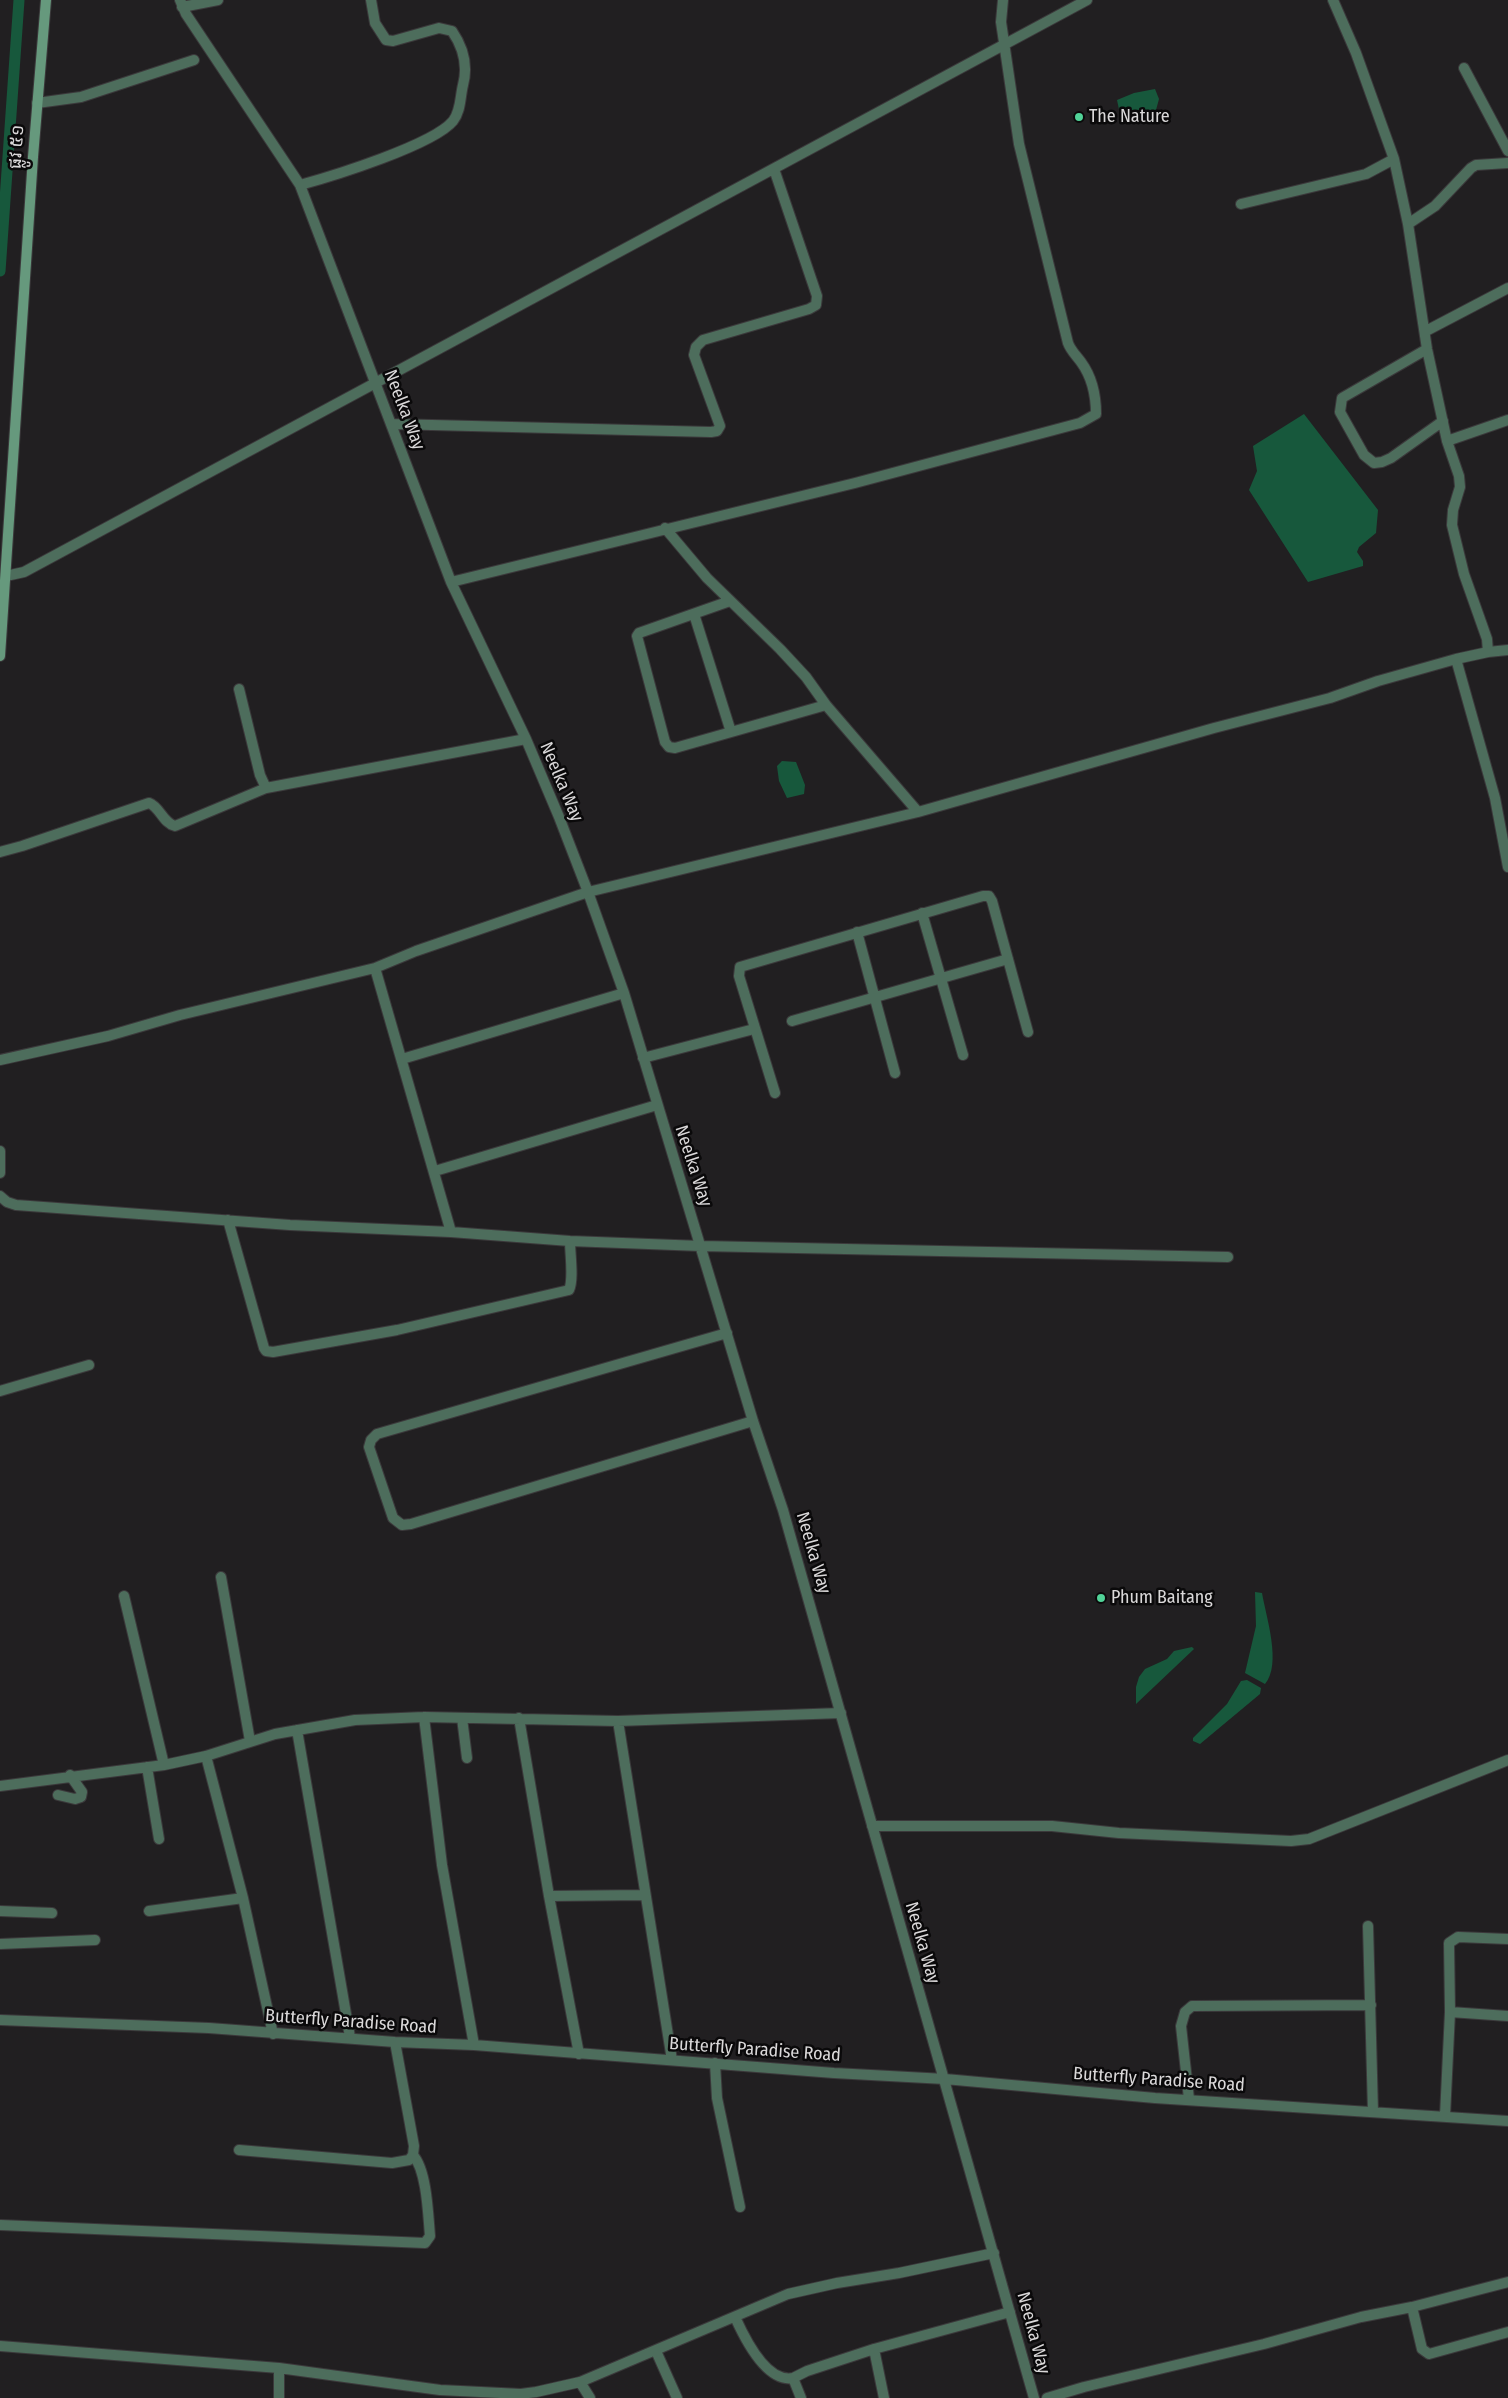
<!DOCTYPE html>
<meta charset="utf-8">
<style>
body{margin:0}
canvas{display:block;background:#211f21}
</style>
<canvas width="1508" height="2398"></canvas>
<script>
const ctx = document.querySelector('canvas').getContext('2d');
ctx.lineJoin = 'round';
function fill(path, color) {
  ctx.fillStyle = color;
  ctx.fill(path, 'evenodd');
}
function stroke(path, color, width, dash) {
  ctx.strokeStyle = color;
  ctx.lineWidth = width;
  ctx.lineCap = dash ? 'butt' : 'round';
  ctx.setLineDash(dash || []);
  ctx.stroke(path);
}
function drawText(font, color, halo, rows, align = 'center') {
  ctx.font = font + ' "Fira Sans Condensed","Noto Sans Khmer",sans-serif';
  ctx.lineWidth = 5;
  ctx.setLineDash([]);
  ctx.textBaseline = 'middle';
  ctx.strokeStyle = halo;
  ctx.fillStyle = color;
  for (const [text, x, y, turn = 0] of rows) {
    ctx.save();
    ctx.translate(x, y);
    ctx.rotate((+turn || 0) * Math.PI / 180);
    ctx.textAlign = isNaN(turn) ? turn : align;
    if (halo) ctx.strokeText(text, 0, 0);
    ctx.fillText(text, 0, 0);
    ctx.restore();
  }
}
fill(new Path2D(`
 M1155 89 1159 99 1156 110 1124 120 1120 114 1117 100 1134 93Z
 M1304 414 1378 510 1376 533 1359 547 1357 552 1363 561V566L1308 582 1249 490 1257 471 1253 446Z
 M782 761 796 762 805 785 804 794 787 798 779 781 777 766Z
 M1255 1592 1262 1593C1266 1617 1282 1664 1265 1684L1245 1673 1256 1626Z
 M1192 1647 1194 1649 1136 1704V1687L1139 1677 1145 1669 1167 1659 1174 1651Z
 M1247 1680 1261 1688 1260 1694 1200 1744 1193 1741V1738L1227 1704 1241 1681Z`), '#17583c');
stroke(new Path2D(`
 M0 271 19 0`), '#17583c', 11);
const street = new Path2D(`
 M180 0 186 14 300 185 451 582 526 739 559 817 588 892 624 993 753 1421 783 1510 1034 2398
 M1333 0 1356 53 1394 159 1408 224 1427 349 1447 441 1459 476 1460 487 1453 510 1452 525 1464 574 1487 639 1488 652
 M182 7 218 0
 M1464 68 1508 151
 M37 103 81 97 194 60
 M300 185C333 176 433 145 453 121 461 111 460 97 463 85 468 66 463 47 452 31L439 28 393 41 386 40 375 23 371 0
 M1241 204 1366 174 1394 159
 M1408 224 1435 206 1471 168 1476 165 1508 163
 M1426 331 1508 288
 M1427 349 1342 398 1340 412 1364 455 1374 463 1382 462 1391 458 1443 421
 M392 424 711 432 717 431 720 426 694 355 696 347 703 340 809 309 816 305 817 296 774 169
 M1447 441 1508 420
 M665 528 707 578 780 649 806 677 826 705 918 812
 M6 576 24 572 1087 0
 M451 582 855 483 1080 423 1096 414C1096 396 1092 377 1081 362 1076 355 1071 351 1068 343L1019 144 1001 22 1003 0
 M730 601 639 633 637 636 665 742 669 747 675 748 826 705
 M694 614 731 732
 M1456 659 1495 798 1508 867
 M239 689 260 775 266 788
 M0 852 22 846 149 803C160 807 163 823 175 826L266 788 526 739
 M922 913 963 1055
 M857 932 895 1073
 M375 968 451 1232
 M792 1021 1008 959
 M643 1058 754 1029
 M402 1059 624 993
 M0 1060 108 1036 180 1015 375 968 416 951 588 892 918 812 1214 728 1330 698 1378 681 1456 659 1488 652 1508 650
 M775 1093 739 976 740 967 983 896H989L992 901 1028 1032
 M0 1151V1173
 M435 1171 657 1105
 M0 1196 7 1202 16 1205 290 1225 451 1232 570 1241 701 1246 1228 1257
 M228 1220 264 1348 266 1351 273 1352 397 1330 569 1290C574 1279 570 1255 570 1241
 M727 1333 377 1434 371 1440 369 1447 393 1518 402 1525 411 1524 753 1421
 M0 1391 89 1365
 M221 1577 250 1741
 M124 1596 164 1765
 M424 1717 442 1865 474 2045
 M462 1718 467 1758
 M519 1718 549 1896 579 2054
 M618 1721 672 2060
 M297 1730 350 2037
 M206 1756 243 1898 273 2034
 M147 1767 159 1839
 M0 1786 164 1765 206 1756 275 1734 355 1720 424 1717 618 1721 841 1713
 M58 1795 75 1799 81 1797 82 1792 70 1775
 M872 1826H1052L1119 1833 1291 1841 1309 1839 1508 1760
 M549 1896 644 1895
 M0 1911 52 1913
 M149 1911 243 1898
 M1368 1926 1373 2112
 M0 1944 95 1940
 M1450 2012 1508 2016
 M0 2020 209 2028 395 2042 474 2045 834 2073 945 2079 1155 2098 1508 2121
 M715 2063 717 2098 740 2207
 M1189 2099 1181 2026 1185 2012 1192 2006 1371 2005
 M1445 2116 1450 2012 1449 1943 1458 1937 1508 1939
 M239 2150 392 2163 409 2160 413 2155 414 2146 395 2042
 M0 2225 425 2243 430 2236C428 2214 427 2171 413 2155
 M1412 2307 1422 2349 1429 2354 1508 2332
 M735 2317C744 2337 766 2383 793 2378
 M0 2346 279 2368 440 2390 521 2394 536 2392 580 2382 788 2294 837 2283 899 2273 994 2253
 M874 2349 884 2398
 M656 2351 677 2398
 M279 2368V2398
 M580 2382 590 2398
 M801 2398 793 2378 807 2371 874 2349 1010 2312
 M1047 2398 1084 2387 1264 2344 1361 2317 1412 2307 1508 2282`);
const secondary = new Path2D(`
 M0 656 33 157 46 0`);
stroke(street, '#3b393b', 12);
stroke(secondary, '#3b393b', 12);
stroke(street, '#4d6d5c', 10);
stroke(secondary, '#66997d', 10);
for (const [x, y, r, color] of [
 [1079,117,5,"#51d398"],
 [1101,1598,5,"#51d398"]
]) {
  const dot = new Path2D();
  dot.arc(x, y, r, 0, 2 * Math.PI);
  ctx.fillStyle = color;
  ctx.fill(dot);
  stroke(dot, '#0a090a', 2);
}
drawText('18px', '#dad8d9', '#0a090a', [
 ["The Nature",1089,117],
 ["Phum Baitang",1111,1598]
], 'left');
drawText('18px', '#dad8d9', '#0a090a', [
 ["ផ្លូវ ៥១",17,147,-86],
 ["Neelka Way",404,410,69],
 ["Neelka Way",561,782,67],
 ["Neelka Way",693,1166,72],
 ["Neelka Way",813,1553,74],
 ["Neelka Way",922,1943,74],
 ["Butterfly Paradise Road",351,2022,4],
 ["Butterfly Paradise Road",755,2050,4],
 ["Butterfly Paradise Road",1159,2080,4],
 ["Neelka Way",1033,2333,75]
]);
</script>
